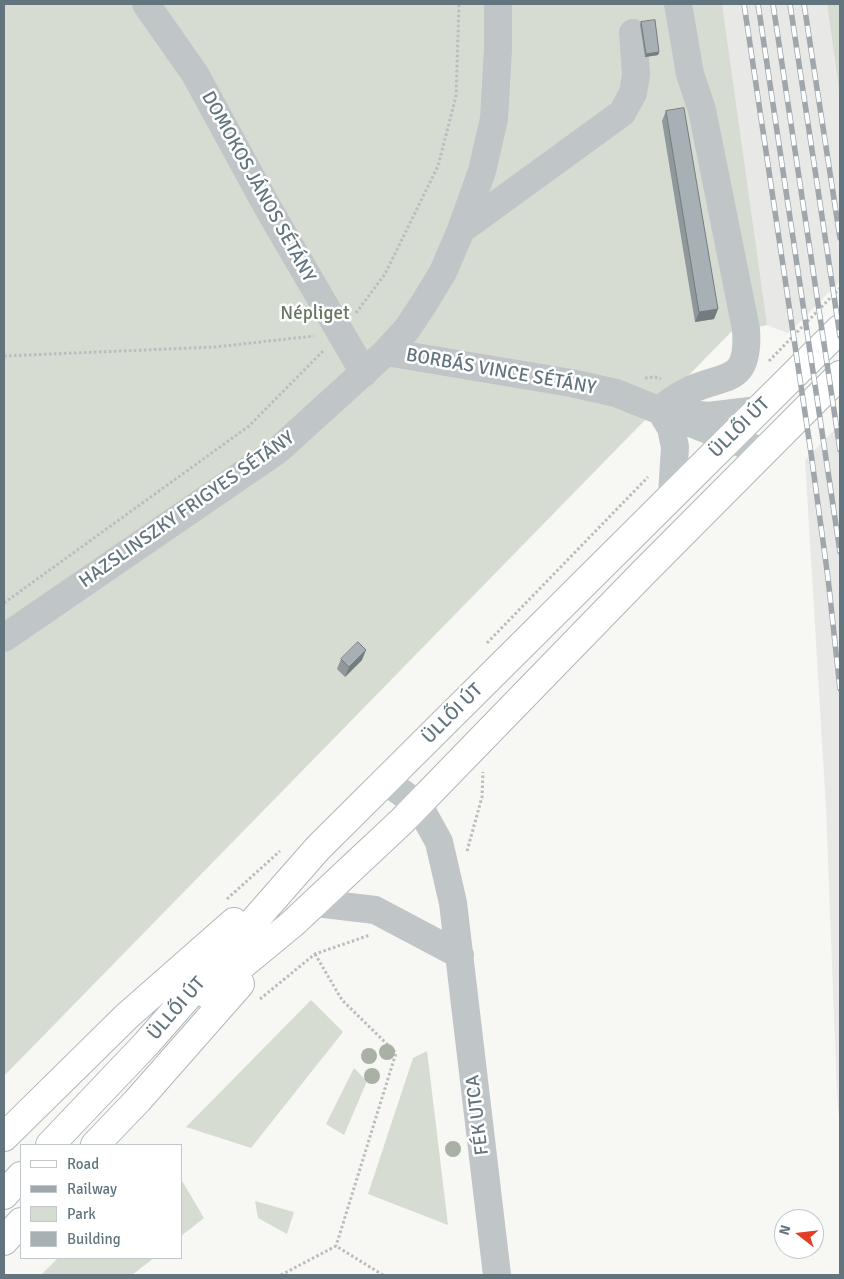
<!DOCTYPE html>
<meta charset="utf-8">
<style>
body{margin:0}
#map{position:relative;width:844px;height:1279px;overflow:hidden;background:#f7f7f4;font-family:Signika,sans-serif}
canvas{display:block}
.frame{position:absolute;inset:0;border:5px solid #62757f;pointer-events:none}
.legend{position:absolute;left:20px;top:1144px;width:162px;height:115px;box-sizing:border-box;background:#fff;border:1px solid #c0c8cc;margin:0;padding:6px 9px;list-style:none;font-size:15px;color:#62757f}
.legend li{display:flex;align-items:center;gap:10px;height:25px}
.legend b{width:25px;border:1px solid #c0c8cc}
.north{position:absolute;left:774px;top:1209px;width:50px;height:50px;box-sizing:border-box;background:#fff;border:1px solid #c0c8cc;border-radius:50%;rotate:286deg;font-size:14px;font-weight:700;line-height:20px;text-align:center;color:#62757f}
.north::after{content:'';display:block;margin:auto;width:18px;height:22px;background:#e43f26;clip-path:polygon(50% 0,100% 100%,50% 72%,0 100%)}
</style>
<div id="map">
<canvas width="844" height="1279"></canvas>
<div class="frame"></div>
<ul class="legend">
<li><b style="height:6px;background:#fff"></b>Road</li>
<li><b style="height:6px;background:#9fa7ac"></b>Railway</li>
<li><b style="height:14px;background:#d7dcd3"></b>Park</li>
<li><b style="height:14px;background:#a7b1b5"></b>Building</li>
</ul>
<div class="north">N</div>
</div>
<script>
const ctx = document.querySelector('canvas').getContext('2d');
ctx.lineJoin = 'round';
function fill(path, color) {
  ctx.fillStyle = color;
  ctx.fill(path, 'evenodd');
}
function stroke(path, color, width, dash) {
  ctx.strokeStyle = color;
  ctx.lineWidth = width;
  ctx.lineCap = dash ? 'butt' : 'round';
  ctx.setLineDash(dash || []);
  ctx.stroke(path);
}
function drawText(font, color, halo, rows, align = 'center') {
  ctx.font = font + ' Signika,sans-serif';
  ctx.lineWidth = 5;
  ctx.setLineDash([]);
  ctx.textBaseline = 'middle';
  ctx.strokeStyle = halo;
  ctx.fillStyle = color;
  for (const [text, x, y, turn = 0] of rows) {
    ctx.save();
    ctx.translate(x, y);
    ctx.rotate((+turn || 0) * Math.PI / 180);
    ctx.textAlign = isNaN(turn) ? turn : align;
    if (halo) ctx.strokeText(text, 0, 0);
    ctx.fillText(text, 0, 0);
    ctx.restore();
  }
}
fill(new Path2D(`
 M637 4H827L840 97V281L793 329 787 333 767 325 731 332Z
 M840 424V1129L837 1096 826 808 805 460Z`), '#e8e8e7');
fill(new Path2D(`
 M4 4H722L767 325 731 332 4 1076Z
 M827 4H840V97Z
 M311 1000 343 1032 251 1148 186 1127Z
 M427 1051 448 1225 368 1194 413 1058Z
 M354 1068 367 1081 344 1135 326 1124Z
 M181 1179 204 1218 181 1236Z
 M255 1201 294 1212 287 1234 258 1218Z
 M58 1258H154L132 1275H41Z`), '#d7dcd3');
const major = new Path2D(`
 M207 994 292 924 402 821 642 574 840 375
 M4 1137 127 1016 234 922
 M50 1145 146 1044 318 848 840 329
 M95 1145 138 1100 240 984
 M4 1195 21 1176
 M4 1241 21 1222`);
stroke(major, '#b1b7ba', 30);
stroke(new Path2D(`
 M356 313 385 274 438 166 456 96 459 4
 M4 356 215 347 314 336
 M769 361 840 288
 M645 378 655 377 661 379
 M4 603 249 426 324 350
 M487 643 648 477
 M467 851 482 797 483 772
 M227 899 280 851
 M315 954 342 1000 396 1053 336 1246
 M260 999 315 954 370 935
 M281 1275 336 1246 383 1275`), '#babdbf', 3, [2.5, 2.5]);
stroke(new Path2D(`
 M146 4 195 74 268 208 364 373
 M461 230 622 113 633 93 636 75 633 33
 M386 352 571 383 616 393 763 452
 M660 410C668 403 676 397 686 392 723 373 750 387 746 329L702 110 690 74 678 4
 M660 410 671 428 675 447 672 495
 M683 413 708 416 758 410
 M4 638 278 450 386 352 407 329 423 305 443 272 461 230 482 171 494 119 498 49V4
 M385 781 418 804 439 842 453 903 497 1275
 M316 903 375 910 460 955`), '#c0c5c8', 28);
stroke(major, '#fff', 28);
const rail = new Path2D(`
 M744 4 811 453 828 578 840 689
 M758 4 840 552
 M773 4 840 450
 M790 4 840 336
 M804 4 840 238`);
stroke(rail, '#9fa7ac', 5.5);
stroke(rail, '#fff', 4, [11]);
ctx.fillStyle = '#a8b1a3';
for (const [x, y] of [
 [387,1052],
 [369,1056],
 [372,1076],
 [453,1149]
]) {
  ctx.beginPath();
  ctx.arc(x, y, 8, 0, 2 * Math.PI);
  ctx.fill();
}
fill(new Path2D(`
 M641 22 659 52 658 55 645 57 640 25Z
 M666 111 718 309 714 319 695 322 662 121Z
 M341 659 362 660 345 677 337 669Z`), '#90989c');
fill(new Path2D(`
 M659 52 658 55 645 57 646 54Z
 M718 309 714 319 695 322 699 312Z
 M366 650 362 660 345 677 349 667Z`), '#757c7f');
const building = new Path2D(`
 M655 20 659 52 646 54 641 22Z
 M684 108 718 309 699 312 666 111Z
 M358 642 366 650 349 667 341 659Z`);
fill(building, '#a7b1b5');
stroke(building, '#757c7f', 1);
drawText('19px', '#62757f', '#fff', [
 ["DOMOKOS JÁNOS SÉTÁNY",258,187,61],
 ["BORBÁS VINCE SÉTÁNY",501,372,10],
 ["ÜLLŐI ÚT",740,428,-45],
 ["HAZSLINSZKY FRIGYES SÉTÁNY",187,510,-35],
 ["ÜLLŐI ÚT",453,714,-45],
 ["ÜLLŐI ÚT",177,1009,-49],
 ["FÉK UTCA",478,1115,-97]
]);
drawText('19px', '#677761', '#fff', [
 ["Népliget",315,314]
]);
</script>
